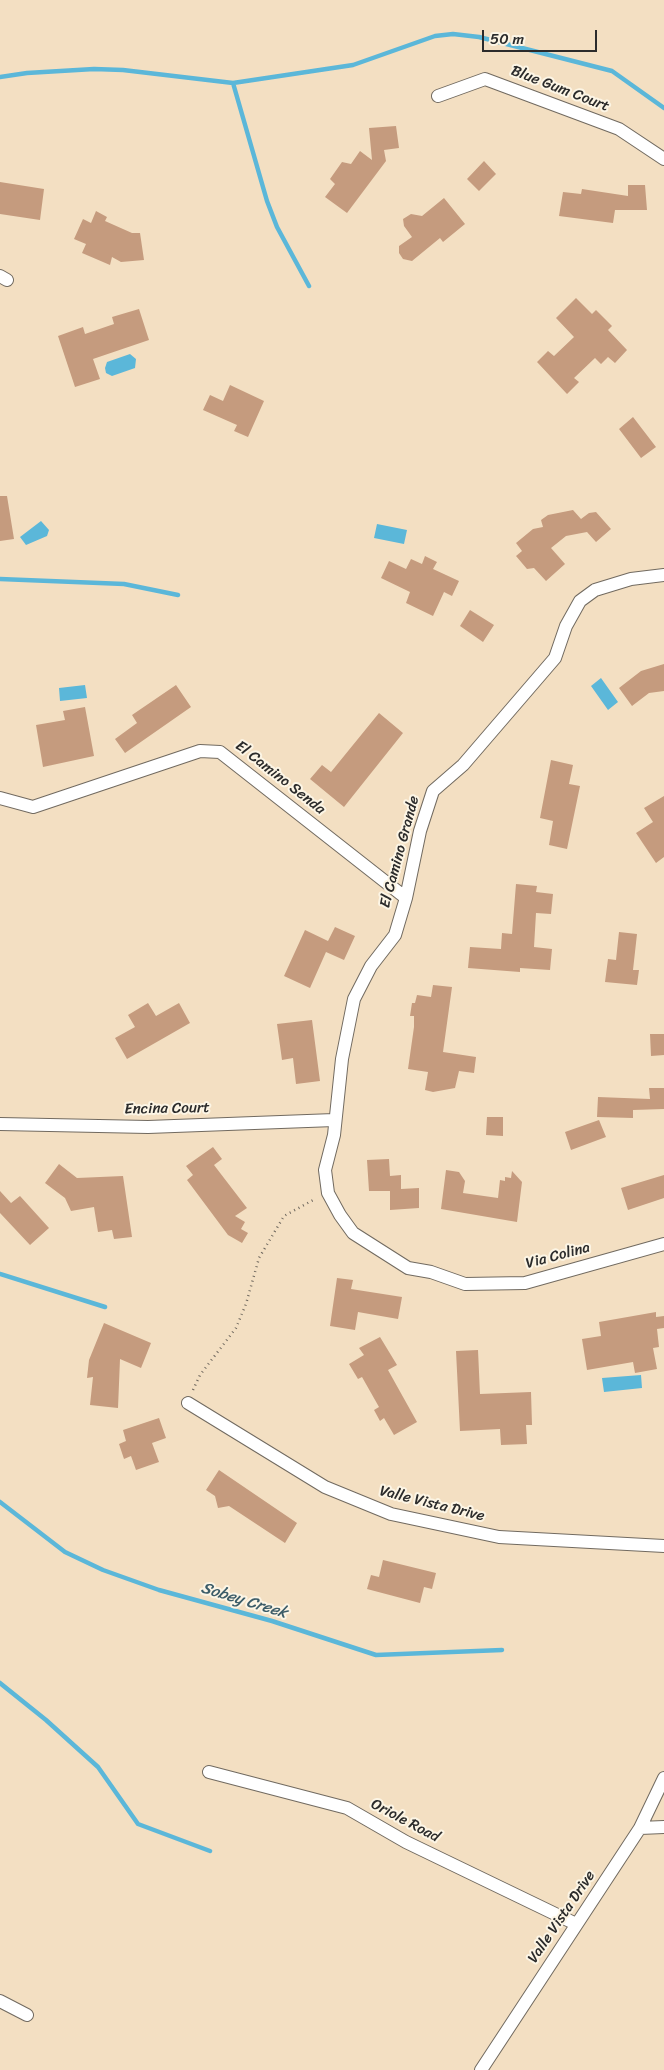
<!DOCTYPE html>
<style>
body{margin:0}
#map{position:relative;width:664px;height:2070px;overflow:hidden;background:#f3dfc2;font-family:Sriracha,sans-serif}
canvas{display:block}
.scale{position:absolute;left:482px;top:30px;width:115px;height:22px;box-sizing:border-box;border:2px solid #2b2b2b;border-top:0;padding-left:6px;font-size:15px;line-height:18px;white-space:nowrap;color:#2b2b2b;-webkit-text-stroke:4px #fcf5e5;paint-order:stroke}
</style>
<div id="map">
<canvas width="664" height="2070"></canvas>
<div class="scale">50 m</div>
</div>
<script>
const ctx = document.querySelector('canvas').getContext('2d');
ctx.lineJoin = 'round';
function fill(path, color) {
  ctx.fillStyle = color;
  ctx.fill(path, 'evenodd');
}
function stroke(path, color, width, dash) {
  ctx.strokeStyle = color;
  ctx.lineWidth = width;
  ctx.lineCap = dash ? 'butt' : 'round';
  ctx.setLineDash(dash || []);
  ctx.stroke(path);
}
function drawText(font, color, halo, rows, align = 'center') {
  ctx.font = font + ' Sriracha,sans-serif';
  ctx.lineWidth = 4;
  ctx.setLineDash([]);
  ctx.textBaseline = 'middle';
  ctx.strokeStyle = halo;
  ctx.fillStyle = color;
  for (const [text, x, y, turn = 0] of rows) {
    ctx.save();
    ctx.translate(x, y);
    ctx.rotate((+turn || 0) * Math.PI / 180);
    ctx.textAlign = isNaN(turn) ? turn : align;
    if (halo) ctx.strokeText(text, 0, 0);
    ctx.fillText(text, 0, 0);
    ctx.restore();
  }
}
fill(new Path2D(`
 M130 354 136 359 135 368 112 376 106 373 105 368 107 362Z
 M41 521 49 530 47 536 26 545 20 537Z
 M377 524 407 530 404 544 374 538Z
 M601 678 618 702 608 710 591 686Z
 M85 685 87 698 60 701 59 688Z
 M641 1375 642 1388 604 1392 602 1378Z`), '#5bb7d9');
stroke(new Path2D(`
 M0 77 27 73 94 69 123 70 233 83 353 65 435 36 453 34 479 37 612 71 664 108
 M233 83 267 201 277 227 309 286
 M0 579 124 584 178 595
 M0 1274 105 1307
 M0 1502 65 1552 103 1570 159 1590 272 1621 376 1655 502 1650
 M0 1683 46 1720 98 1767 138 1824 210 1851`), '#5bb7d9', 4.5);
fill(new Path2D(`
 M396 126 399 148 384 150 386 161 347 213 325 197 335 184 330 179 342 162 351 164 360 151 372 160 369 128Z
 M484 161 496 174 479 191 467 179Z
 M0 182 44 189 40 220 0 214Z
 M628 185H645L647 210H615L613 223 559 216 563 192 581 194 582 189 628 196Z
 M444 198 465 224 443 242 440 238 412 261 403 259 399 253V246L412 237 404 226 403 219 411 214 422 216Z
 M96 211 107 217 105 221 132 233H140L144 260 121 262 112 257 110 265 82 253 86 244 74 239 83 219 91 223Z
 M576 298 592 314 596 310 612 326 608 330 627 350 615 363 608 357 601 364 595 358 574 378 579 382 567 394 537 362 548 351 554 356 574 337 556 318Z
 M139 309 149 340 93 359 100 379 75 387 58 336 83 327 85 334 114 324 112 317Z
 M230 385 264 401 248 437 234 431 237 425 203 410 210 395 223 401Z
 M633 417 656 447 641 458 619 429Z
 M0 496H7L14 539 0 541Z
 M573 510 581 519 589 513 596 512 611 529 596 542 587 532 566 536 551 548 565 564 546 581 534 568 527 569 516 556 522 551 516 543 533 529 543 527 541 520 548 515Z
 M425 556 437 562 433 569 459 581 452 596 444 592 433 616 406 603 410 592 381 578 389 561 406 569 411 559 422 564Z
 M470 610 494 625 483 642 460 626Z
 M664 664V691L649 693 632 706 619 688 641 671Z
 M176 685 191 707 125 753 115 739 137 723 132 715Z
 M85 707 94 756 43 767 36 725 65 720 63 711Z
 M379 713 403 733 344 807 310 779 322 765 331 772Z
 M551 760 573 765 569 784 580 786 567 849 549 845 553 821 540 818Z
 M664 796V857L656 863 636 833 653 822 644 808Z
 M516 884 537 886 536 892 553 894 551 914 536 913 534 947 552 949 550 970 520 968V972L468 968 470 947 501 949 502 933 512 934Z
 M335 927 355 936 344 960 326 952 310 988 284 976 305 930 328 941Z
 M619 932 637 934 633 970H639L637 985 605 982 608 959 616 960Z
 M433 985 452 987 443 1052 476 1057 474 1073 459 1071 455 1088 433 1092 425 1090 428 1072 408 1069 414 1027V1016H410L412 1003H415L417 995 431 997Z
 M148 1003 156 1016 179 1003 190 1023 127 1059 115 1038 135 1027 128 1015Z
 M312 1020 320 1081 296 1084 293 1058 282 1060 277 1024Z
 M650 1034H664V1055L651 1056Z
 M649 1088H664V1109L633 1110V1118L597 1117 598 1097 650 1099Z
 M487 1117H503V1136L486 1135Z
 M599 1120 606 1137 571 1150 565 1132Z
 M213 1147 222 1159 214 1165 247 1208 235 1216 245 1222 241 1229 248 1233 242 1243 228 1235 187 1180 193 1175 186 1166Z
 M389 1159 390 1176 401 1175V1189L419 1188V1208L390 1210V1191H369L367 1160Z
 M59 1164 77 1178 123 1176 132 1237 114 1239 112 1230 98 1232 94 1207 71 1211 65 1198 45 1183Z
 M446 1170 459 1172 465 1181 463 1193 498 1198 500 1180 505 1181V1177L511 1178 512 1171 522 1182 517 1222 441 1209Z
 M664 1175V1198L628 1210 621 1188Z
 M0 1191 11 1203 20 1196 49 1228 30 1245 0 1213Z
 M337 1278 353 1280 351 1289 402 1297 398 1319 358 1312 355 1330 330 1326Z
 M656 1312V1317L664 1316V1328L657 1329 659 1347 653 1348 657 1369 635 1373 633 1362 587 1370 582 1339 601 1336 599 1322Z
 M104 1323 151 1343 141 1368 120 1359 118 1408 90 1405 93 1377 87 1378 89 1360Z
 M380 1337 397 1365 388 1370 417 1422 394 1435 384 1418 380 1421 374 1410 379 1407 362 1377 358 1379 349 1364 364 1355 359 1348Z
 M478 1350 480 1394 531 1392 532 1425H526L527 1444 501 1445 500 1429 460 1431 456 1351Z
 M159 1418 166 1438 152 1443 159 1462 136 1470 131 1456 124 1459 119 1444 126 1441 123 1430Z
 M219 1470 297 1523 285 1543 229 1506 218 1508 215 1496 206 1490Z
 M383 1560 436 1573 432 1589 424 1587 420 1603 367 1589 371 1575 379 1577Z`), '#c59b7e');
const street = new Path2D(`
 M438 96 485 79 619 129 664 159
 M0 276 7 280
 M664 575 631 579 595 590 580 601 566 626 555 658 463 765 433 791 420 831 406 898 395 935 371 966 354 999 342 1059 334 1135 325 1170 328 1193 340 1215 353 1233 408 1268 431 1272 465 1284 525 1283 664 1244
 M0 798 33 807 200 751 220 752 406 898
 M0 1124 148 1127 334 1120
 M188 1403 325 1487 391 1514 499 1537 664 1546
 M209 1772 347 1808 406 1842 576 1924
 M640 1828 664 1827
 M0 2001 27 2015
 M481 2070 640 1828 664 1778`);
stroke(street, '#716a60', 14);
stroke(new Path2D(`
 M193 1390 200 1375 236 1328 246 1304 259 1258 284 1216 315 1199`), '#716a60', 2.5, [1, 4]);
stroke(street, '#fff', 12);
drawText('15px', '#2b2b2b', '#fcf5e5', [
 ["Blue Gum Court",560,89,21],
 ["El Camino Senda",280,778,38],
 ["El Camino Grande",400,852,-75],
 ["Encina Court",167,1109,-1],
 ["Via Colina",558,1256,-15],
 ["Valle Vista Drive",432,1504,14],
 ["Oriole Road",405,1821,28],
 ["Valle Vista Drive",562,1917,-56]
]);
drawText('italic 16px', '#3c5c68', '#fcf5e5', [
 ["Sobey Creek",244,1601,17]
]);
</script>
